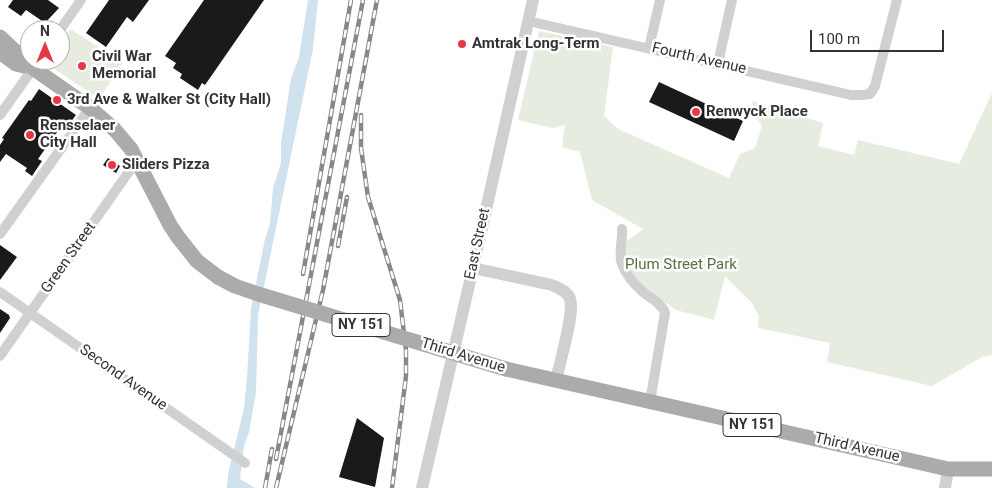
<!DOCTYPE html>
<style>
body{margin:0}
#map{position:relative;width:992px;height:488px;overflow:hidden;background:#fff;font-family:Roboto,sans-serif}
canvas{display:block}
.north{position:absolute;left:20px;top:20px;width:50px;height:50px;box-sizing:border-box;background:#fff;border:1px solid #adadad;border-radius:50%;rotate:0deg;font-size:14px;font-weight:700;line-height:20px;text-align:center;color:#333}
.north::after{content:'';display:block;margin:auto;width:18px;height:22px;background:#e63946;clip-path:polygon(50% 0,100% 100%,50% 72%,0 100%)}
.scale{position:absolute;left:810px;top:30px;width:134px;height:22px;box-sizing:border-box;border:2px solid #333;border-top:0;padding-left:6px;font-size:15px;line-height:18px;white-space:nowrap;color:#333;-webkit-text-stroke:4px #fff;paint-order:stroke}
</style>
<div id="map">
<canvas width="992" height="488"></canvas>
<div class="north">N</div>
<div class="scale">100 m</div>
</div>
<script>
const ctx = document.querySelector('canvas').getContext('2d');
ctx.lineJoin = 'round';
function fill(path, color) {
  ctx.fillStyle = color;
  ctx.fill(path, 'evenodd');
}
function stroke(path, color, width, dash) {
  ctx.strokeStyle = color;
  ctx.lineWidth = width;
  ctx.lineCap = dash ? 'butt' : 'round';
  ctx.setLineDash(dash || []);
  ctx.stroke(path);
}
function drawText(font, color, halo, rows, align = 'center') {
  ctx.font = font + ' Roboto,sans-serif';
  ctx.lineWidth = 5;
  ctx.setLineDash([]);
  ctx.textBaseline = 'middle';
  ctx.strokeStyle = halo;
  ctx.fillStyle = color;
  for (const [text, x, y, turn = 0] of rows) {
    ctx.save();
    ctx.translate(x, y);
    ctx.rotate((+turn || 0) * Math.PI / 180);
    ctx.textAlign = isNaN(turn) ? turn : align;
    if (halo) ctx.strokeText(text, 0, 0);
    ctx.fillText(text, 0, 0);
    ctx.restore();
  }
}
fill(new Path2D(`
 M70 29 123 63 99 99 47 64 49 60H60V44Z
 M539 31 613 47 604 116 618 129 729 178 740 154 755 148 762 126 755 116 752 101 823 123 818 146 854 155 858 140 959 164 992 93V355L982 357 932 386 827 362 830 343 758 328 759 316 751 302 725 276 714 320 676 310 640 284 631 274 624 260 626 242 643 229 592 200 580 152 562 147 565 125 553 128 518 120Z`), '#e6ecdf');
fill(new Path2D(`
 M308 0H318L313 49 258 315 256 392 249 432 244 446 240 479 255 488H227L228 474 244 408 247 378 251 308 265 239 270 224 273 188 281 163V143L291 79 299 57Z`), '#cfe2ee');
fill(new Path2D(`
 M13 0H48L59 8 45 23 26 10 21 16 8 7Z
 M109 0H149L133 22 127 17 106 47 86 33Z
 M204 0H264L205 85 202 83 198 90 180 78 182 74 173 68 176 63 165 56Z
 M659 82 743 121 734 141 649 102Z
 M39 89 76 115 64 131 60 128 38 159 42 161 32 176 25 171 27 168 6 154 0 162V145L4 139 2 138 29 100 31 101Z
 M108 158 120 166 116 173 103 165Z
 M0 245 17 257 0 280Z
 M0 309 9 315 10 318 0 333Z
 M357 418 384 438 375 487 339 477Z`), '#1a1a1a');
stroke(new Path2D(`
 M528 21 851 95H862L870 94 875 86 897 0
 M60 30 81 0
 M649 48 660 0
 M718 63 732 0
 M0 115 39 60
 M622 229C623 240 618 254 622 264 626 275 634 284 643 292 650 298 662 303 665 313L650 402
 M0 234 90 108
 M0 292 245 463
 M0 356 137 160`), '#d0d0d0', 10);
stroke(new Path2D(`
 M473 268 552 285C559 288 568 292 570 299 575 314 559 364 556 381
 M422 488 473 268 533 0
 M945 488 948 469`), '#d0d0d0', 12);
stroke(new Path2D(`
 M0 37 33 68 90 108 115 130 131 149 170 225 178 237 197 261 218 277
 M0 52 16 64 24 66
 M506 369 948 469H992`), '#ababab', 15);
const rail = new Path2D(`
 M361 115V148L368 197 400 300 406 350V376L392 488
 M338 246 347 197
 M303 274 351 0
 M276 459 363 0
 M265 488 272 449
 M276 488 323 290 377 0`);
stroke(rail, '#888', 4.5);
stroke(rail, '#fff', 2.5, [8]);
stroke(new Path2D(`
 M218 277 235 286 258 294 506 369`), '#ababab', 15);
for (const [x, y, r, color] of [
 [462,44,5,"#e63946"],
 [82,66,5,"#e63946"],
 [57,100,5,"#e63946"],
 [696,112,5,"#e63946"],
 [30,135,5,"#e63946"],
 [112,165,5,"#e63946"]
]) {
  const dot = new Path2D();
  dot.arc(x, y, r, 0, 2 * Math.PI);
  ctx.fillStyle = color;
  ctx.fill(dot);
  stroke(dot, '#fff', 2);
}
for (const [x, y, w] of [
 [361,325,58],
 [752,425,58]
]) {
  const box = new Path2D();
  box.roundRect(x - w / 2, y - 11.5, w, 23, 4);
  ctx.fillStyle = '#fff';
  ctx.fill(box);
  stroke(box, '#333', 1);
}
drawText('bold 14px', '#333', null, [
 ["NY 151",361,325],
 ["NY 151",752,425]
]);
drawText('bold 15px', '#333', '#fff', [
 ["Amtrak Long-Term",472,44],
 ["Civil War",92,57],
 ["Memorial",92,74],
 ["3rd Ave & Walker St (City Hall)",67,100],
 ["Renwyck Place",706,112],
 ["Rensselaer",40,126],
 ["City Hall",40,143],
 ["Sliders Pizza",122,165]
], 'left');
drawText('15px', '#333', '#fff', [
 ["Fourth Avenue",699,59,13],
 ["East Street",478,244,-78],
 ["Green Street",69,258,-55],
 ["Third Avenue",463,356,17],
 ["Second Avenue",123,378,35],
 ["Third Avenue",857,448,13]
]);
drawText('15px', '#56703f', '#fff', [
 ["Plum Street Park",681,265]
]);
</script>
